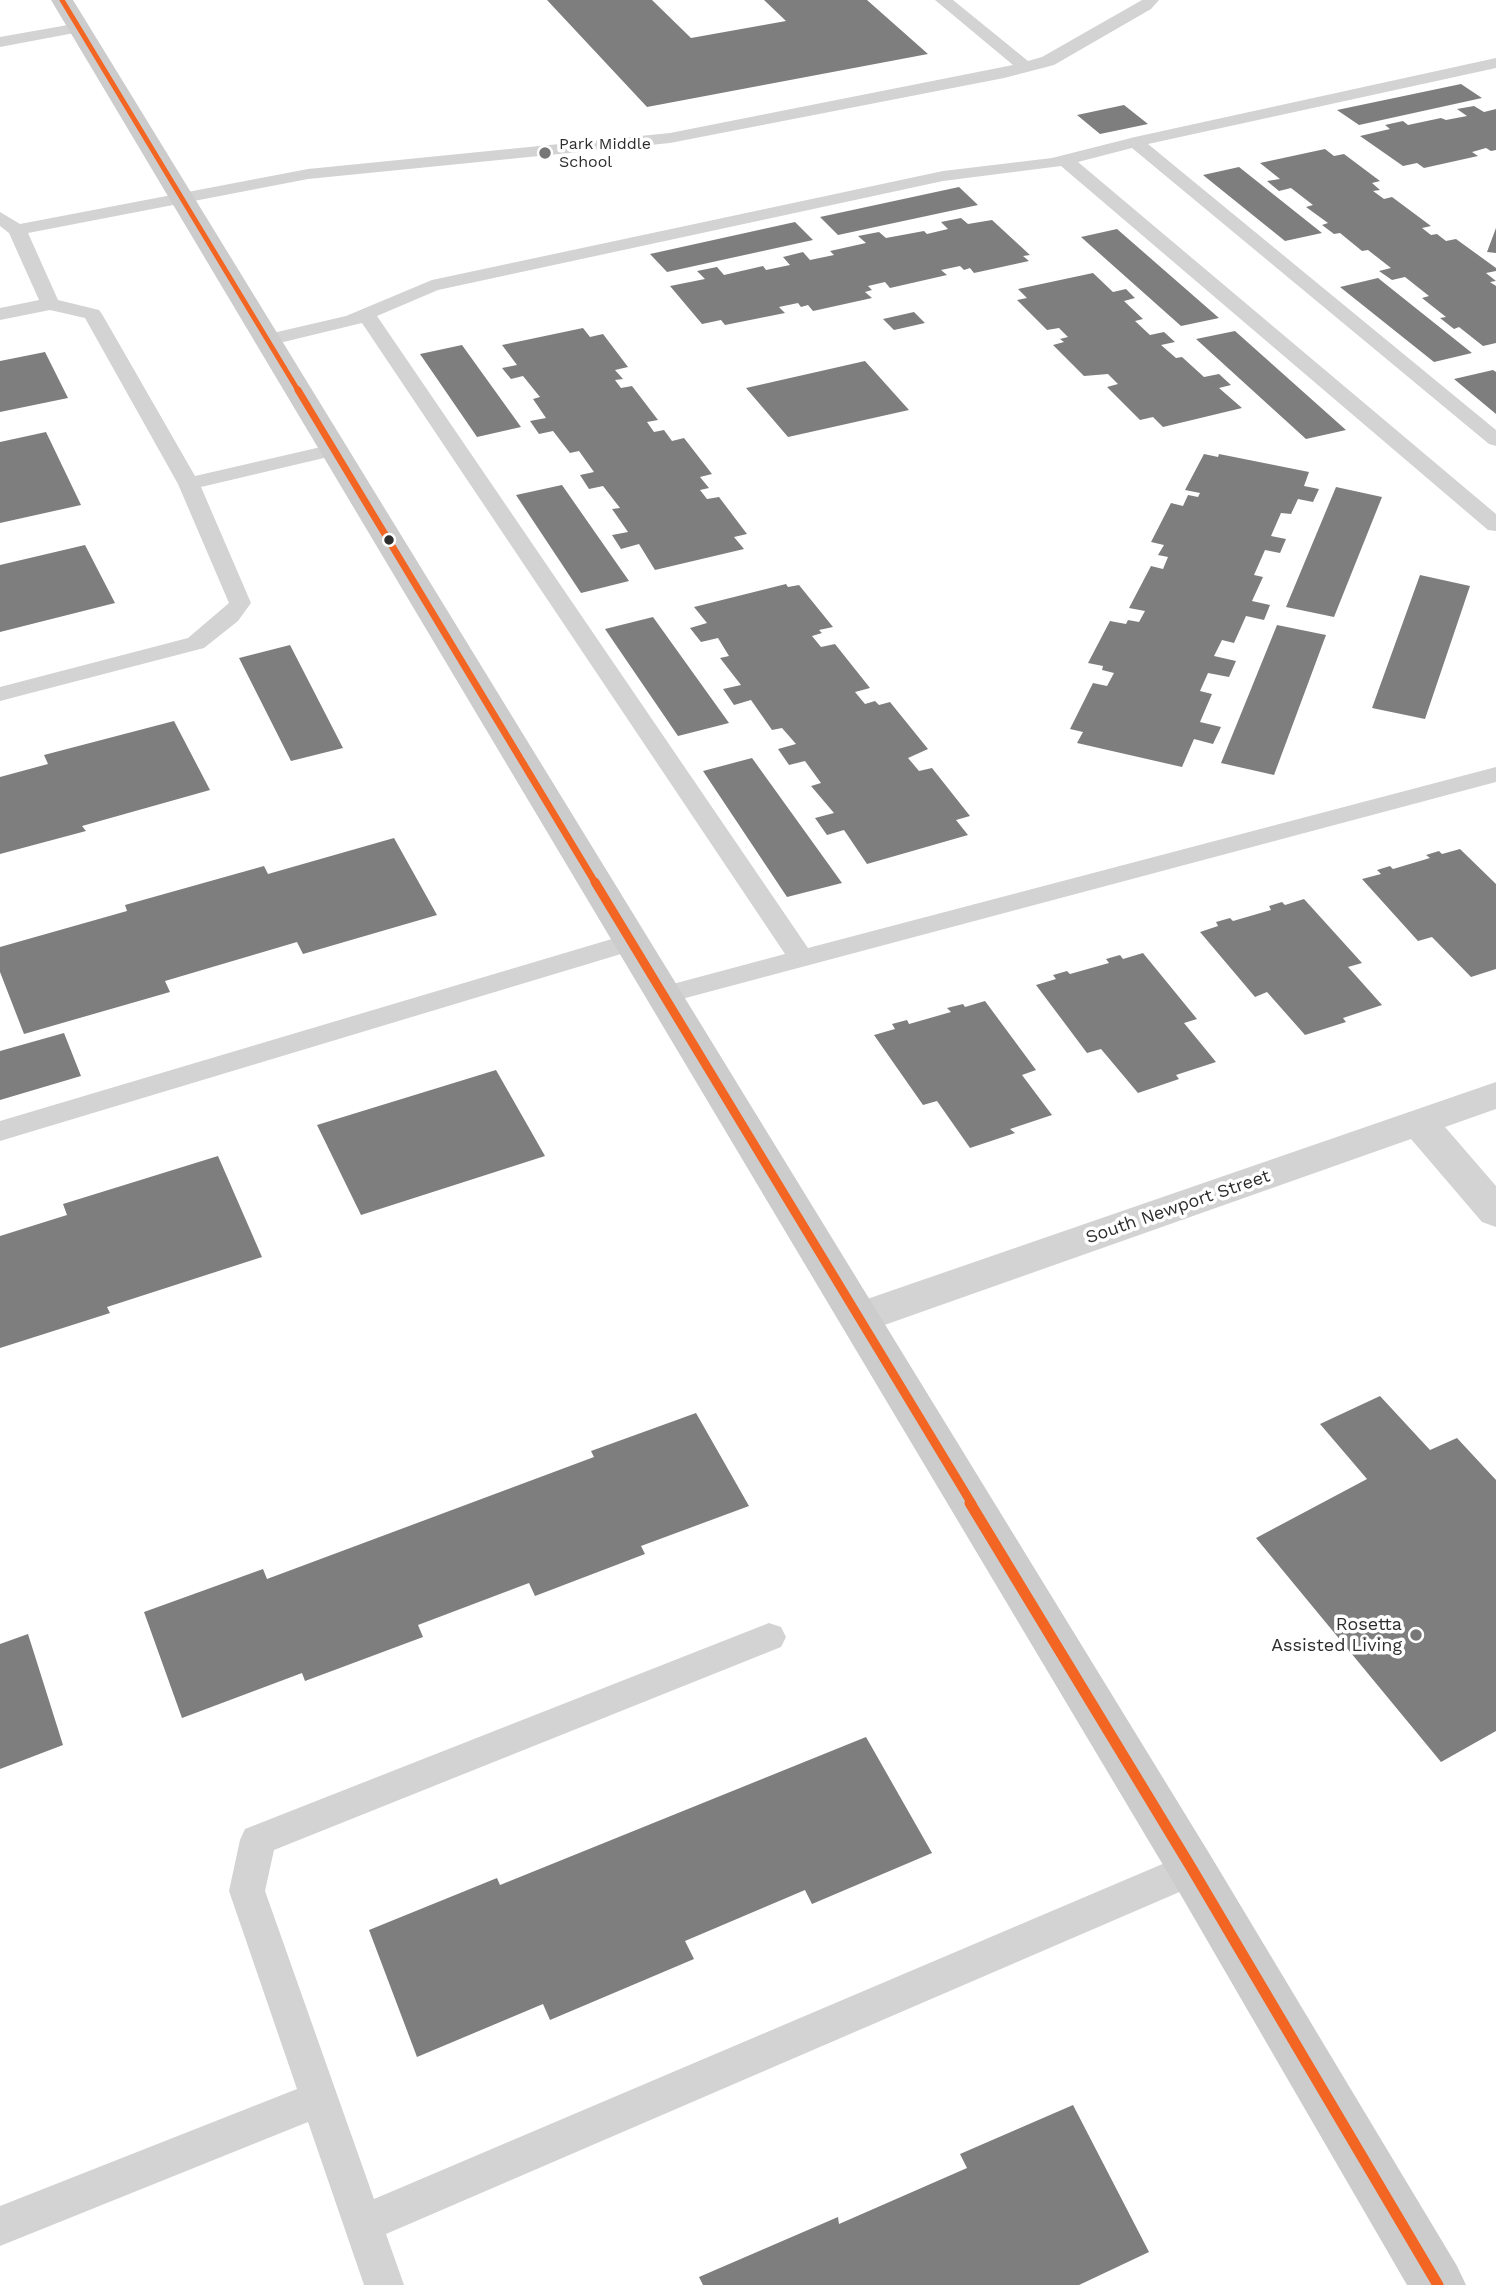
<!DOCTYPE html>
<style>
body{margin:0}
canvas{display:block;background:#fff}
</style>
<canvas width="1496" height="2285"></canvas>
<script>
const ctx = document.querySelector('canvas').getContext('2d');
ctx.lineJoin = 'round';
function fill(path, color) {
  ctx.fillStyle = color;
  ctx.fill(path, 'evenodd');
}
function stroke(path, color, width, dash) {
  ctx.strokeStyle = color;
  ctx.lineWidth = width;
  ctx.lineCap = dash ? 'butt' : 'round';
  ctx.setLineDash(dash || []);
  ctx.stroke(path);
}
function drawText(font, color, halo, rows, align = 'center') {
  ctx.font = font + ' "Work Sans",sans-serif';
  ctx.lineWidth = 7;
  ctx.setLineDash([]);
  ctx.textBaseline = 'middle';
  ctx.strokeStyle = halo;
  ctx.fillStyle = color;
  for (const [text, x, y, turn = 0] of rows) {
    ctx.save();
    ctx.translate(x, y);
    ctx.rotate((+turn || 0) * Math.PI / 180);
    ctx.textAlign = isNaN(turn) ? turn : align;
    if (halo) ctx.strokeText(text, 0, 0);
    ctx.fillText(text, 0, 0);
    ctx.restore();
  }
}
fill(new Path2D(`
 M547 0H652L691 38 786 21 764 0H867L928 54 647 107Z
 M1461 84 1482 98 1359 125 1337 110Z
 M1124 105 1148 124 1100 134 1077 115Z
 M1474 106 1484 112 1496 109V150L1491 151 1486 148 1472 152 1478 156 1424 168 1417 163 1403 166 1360 136 1390 129 1385 125 1403 121 1408 125 1441 118 1446 120 1467 116 1457 109Z
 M1325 149 1334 156 1344 154 1380 181 1372 183 1380 190 1373 191 1384 199 1392 197 1431 226 1422 228 1431 235 1437 234 1446 241 1456 239 1496 268V271L1486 273 1496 281 1490 282 1496 286V343L1483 346 1459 327 1454 329 1440 318 1446 317 1422 298 1429 296 1405 277 1392 280 1379 271 1391 268 1368 250 1362 251 1340 233 1334 234 1322 225 1328 223 1306 207 1313 205 1291 188 1279 191 1267 181 1280 179 1260 163Z
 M1239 167 1322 233 1285 241 1203 175Z
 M959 187 978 205 838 235 820 217Z
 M961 218 968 224 992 220 1030 255 1023 256 1029 261 974 273 970 268 964 270 960 266 941 270 947 275 890 288 885 282 868 286 872 290 865 292 872 298 813 311 808 305 801 307 798 303 779 307 785 313 725 325 721 320 702 324 670 286 705 279 697 271 717 267 724 275 763 266 766 270 790 265 783 257 803 252 810 260 834 255 830 251 866 243 858 236 879 232 886 238 924 231 927 234 948 229 941 222Z
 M795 222 813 240 667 272 650 254Z
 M1496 228V253L1487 252Z
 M1117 229 1219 318 1181 326 1081 237Z
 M1093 273 1113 292 1126 289 1135 298 1124 301 1143 319 1135 321 1150 335 1164 332 1175 342 1161 345 1176 358 1182 357 1204 377 1219 374 1231 385 1219 388 1242 408 1163 427 1153 417 1140 420 1107 387 1118 384 1108 374 1084 376 1053 345 1064 342 1060 339 1068 337 1059 328 1047 330 1017 300 1027 298 1018 289Z
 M1378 278 1472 353 1434 362 1340 287Z
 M914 312 925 323 894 330 883 319Z
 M583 328 590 337 603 334 628 367 615 370 623 379 615 380 621 388 632 386 658 420 647 422 654 432 664 430 672 441 684 438 712 474 700 477 709 488 700 490 707 499 719 497 747 534 734 537 744 549 655 570 639 544 621 549 612 535 628 532 612 509 620 508 603 486 589 489 580 475 594 472 579 451 570 453 553 431 539 434 530 421 546 418 533 399 540 397 523 376 511 379 502 368 517 365 502 345Z
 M1235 331 1346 430 1306 439 1196 339Z
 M462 345 521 427 477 437 420 354Z
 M45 352 68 398 0 412V361Z
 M865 361 909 410 788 437 746 388Z
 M1493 370 1496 372V414L1454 379Z
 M46 432 81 505 0 523V442Z
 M1204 454 1218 457 1219 454 1309 472 1304 486 1319 489 1313 502 1298 499 1291 514 1281 513 1271 536 1286 539 1280 553 1265 550 1254 575 1263 577 1252 601 1270 605 1264 620 1246 616 1234 643 1222 640 1214 656 1236 661 1229 677 1208 673 1200 691 1212 694 1200 722 1221 727 1213 744 1194 739 1182 767 1077 743 1083 732 1070 729 1093 683 1107 686 1114 673 1102 670 1103 666 1088 663 1110 621 1126 624 1128 620 1139 622 1145 611 1129 608 1151 566 1163 569 1168 557 1158 555 1164 545 1151 542 1171 503 1183 506 1188 495 1198 497 1200 493 1185 490Z
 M562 485 629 581 581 593 516 495Z
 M1336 487 1382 497 1334 617 1286 607Z
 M85 545 115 603 0 632V565Z
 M1420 575 1470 586 1425 719 1372 708Z
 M786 584 788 587 799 585 833 627 819 630 822 633 812 636 821 647 835 644 870 688 855 692 865 704 875 701 879 705 890 702 928 749 908 758 919 771 932 768 970 816 956 820 968 835 867 864 844 830 827 835 815 818 834 813 811 786 821 783 805 761 789 765 778 749 796 744 782 728 772 730 751 700 734 705 723 689 741 685 720 658 729 656 718 638 701 642 690 628 707 623 694 607Z
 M653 617 729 723 678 736 605 629Z
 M1277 625 1326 635 1274 775 1221 763Z
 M290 645 343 748 291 761 239 658Z
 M174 721 210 790 82 826 86 831 0 854V777L48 764 44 755Z
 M752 758 842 883 787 897 703 771Z
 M394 838 437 915 303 954 297 942 165 981 170 992 24 1034 0 972V947L127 911 125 905 264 866 268 874Z
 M1460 849 1496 884V969L1471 977 1432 937 1418 941 1362 879 1381 874 1377 870 1390 866 1393 869 1430 858 1426 855 1439 851 1442 854Z
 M1304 899 1362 963 1348 967 1382 1005 1343 1018 1346 1022 1305 1035 1267 992 1255 997 1200 932 1218 926 1216 922 1230 918 1233 921 1271 910 1269 906 1282 902 1285 905Z
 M1143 953 1197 1019 1184 1023 1216 1062 1176 1075 1179 1079 1138 1093 1101 1049 1087 1053 1036 985 1056 979 1053 975 1067 971 1070 974 1109 963 1106 959 1120 955 1123 959Z
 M985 1001 1036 1070 1022 1075 1052 1115 1010 1129 1015 1133 970 1148 937 1101 923 1105 874 1035 895 1029 892 1024 907 1020 909 1024 951 1012 947 1008 963 1004 965 1007Z
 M64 1033 81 1076 0 1100V1051Z
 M496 1070 545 1156 361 1215 317 1125Z
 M218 1156 262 1257 107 1307 110 1313 0 1348V1236L67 1215 63 1204Z
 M1380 1396 1430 1450 1457 1438 1496 1480V1731L1441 1762 1256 1538 1367 1479 1320 1424Z
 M696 1413 749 1506 641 1546 645 1554 535 1596 529 1583 418 1625 423 1637 305 1681 302 1673 182 1718 144 1612 263 1569 267 1579 594 1457 591 1451Z
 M28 1634 63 1745 0 1769V1644Z
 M866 1737 932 1853 812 1904 805 1890 685 1941 694 1959 550 2020 543 2004 417 2057 369 1930 497 1878 500 1885Z
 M1073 2105 1149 2252 1079 2285H703L699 2277 838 2217 839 2224 967 2168 960 2154Z`), '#7e7e7e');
fill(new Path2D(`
 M935 0H953L1028 61 1042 57 1142 0H1159L1151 9 1054 65 1004 78 670 143 308 179 28 233 58 300 99 310 102 314 195 476 334 444 341 446 344 450 341 454 201 487 251 603 238 621 204 648 0 701V687L188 638 229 603 178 484 85 318 50 310 0 320V308L39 300 9 233 0 226V212L20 224 308 169 670 133 1013 65Z
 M79 23 87 28 85 31 0 47V37Z
 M1496 58V68L1148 144 1496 430V446L1489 444 1132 148 1078 162 1496 514V531L1488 530 1061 166 943 181 438 290 377 316 808 948 1496 767V782L663 1004 654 1001 650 995 654 989 785 954 362 323 267 346 257 340 260 336 346 316 432 280 943 171 1052 158 1135 137Z
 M632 933 641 936 645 942 641 948 0 1141V1121Z
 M769 1623 781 1627 786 1637 781 1647 274 1850 265 1891 374 2199 1179 1857 1192 1853 1205 1857 1210 1869 1205 1881 386 2234 404 2285H364L308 2122 0 2246V2206L297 2089 229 1891 240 1840 245 1829Z`), '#d3d3d3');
fill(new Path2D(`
 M1496 1082V1109L1445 1127 1496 1186V1227L1482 1222 1411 1139 859 1334 844 1329 838 1318 844 1307Z`), '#d3d3d3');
fill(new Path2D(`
 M51 0H73L1209 1853 1457 2266 1466 2285H1407L1175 1885Z`), '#ccc');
stroke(new Path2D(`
 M62 0 299 392`), '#f26522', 5);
stroke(new Path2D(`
 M298 390 596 884`), '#f26522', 7);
stroke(new Path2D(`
 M595 882 972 1504`), '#f26522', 9);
stroke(new Path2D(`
 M970 1503 1192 1869 1438 2285`), '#f26522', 11);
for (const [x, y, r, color] of [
 [545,153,7,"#777"],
 [389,540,6,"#2e2e2e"],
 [1416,1635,7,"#777"]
]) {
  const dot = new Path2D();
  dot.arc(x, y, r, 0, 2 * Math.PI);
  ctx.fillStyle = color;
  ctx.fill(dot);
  stroke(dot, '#fff', 2.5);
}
drawText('16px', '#2e2e2e', '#fff', [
 ["Park Middle",559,144],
 ["School",559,162]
], 'left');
drawText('18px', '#2e2e2e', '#fff', [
 ["South Newport Street",1178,1207,-19]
]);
drawText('18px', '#2e2e2e', '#fff', [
 ["Rosetta",1402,1625],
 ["Assisted Living",1402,1646]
], 'right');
</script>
